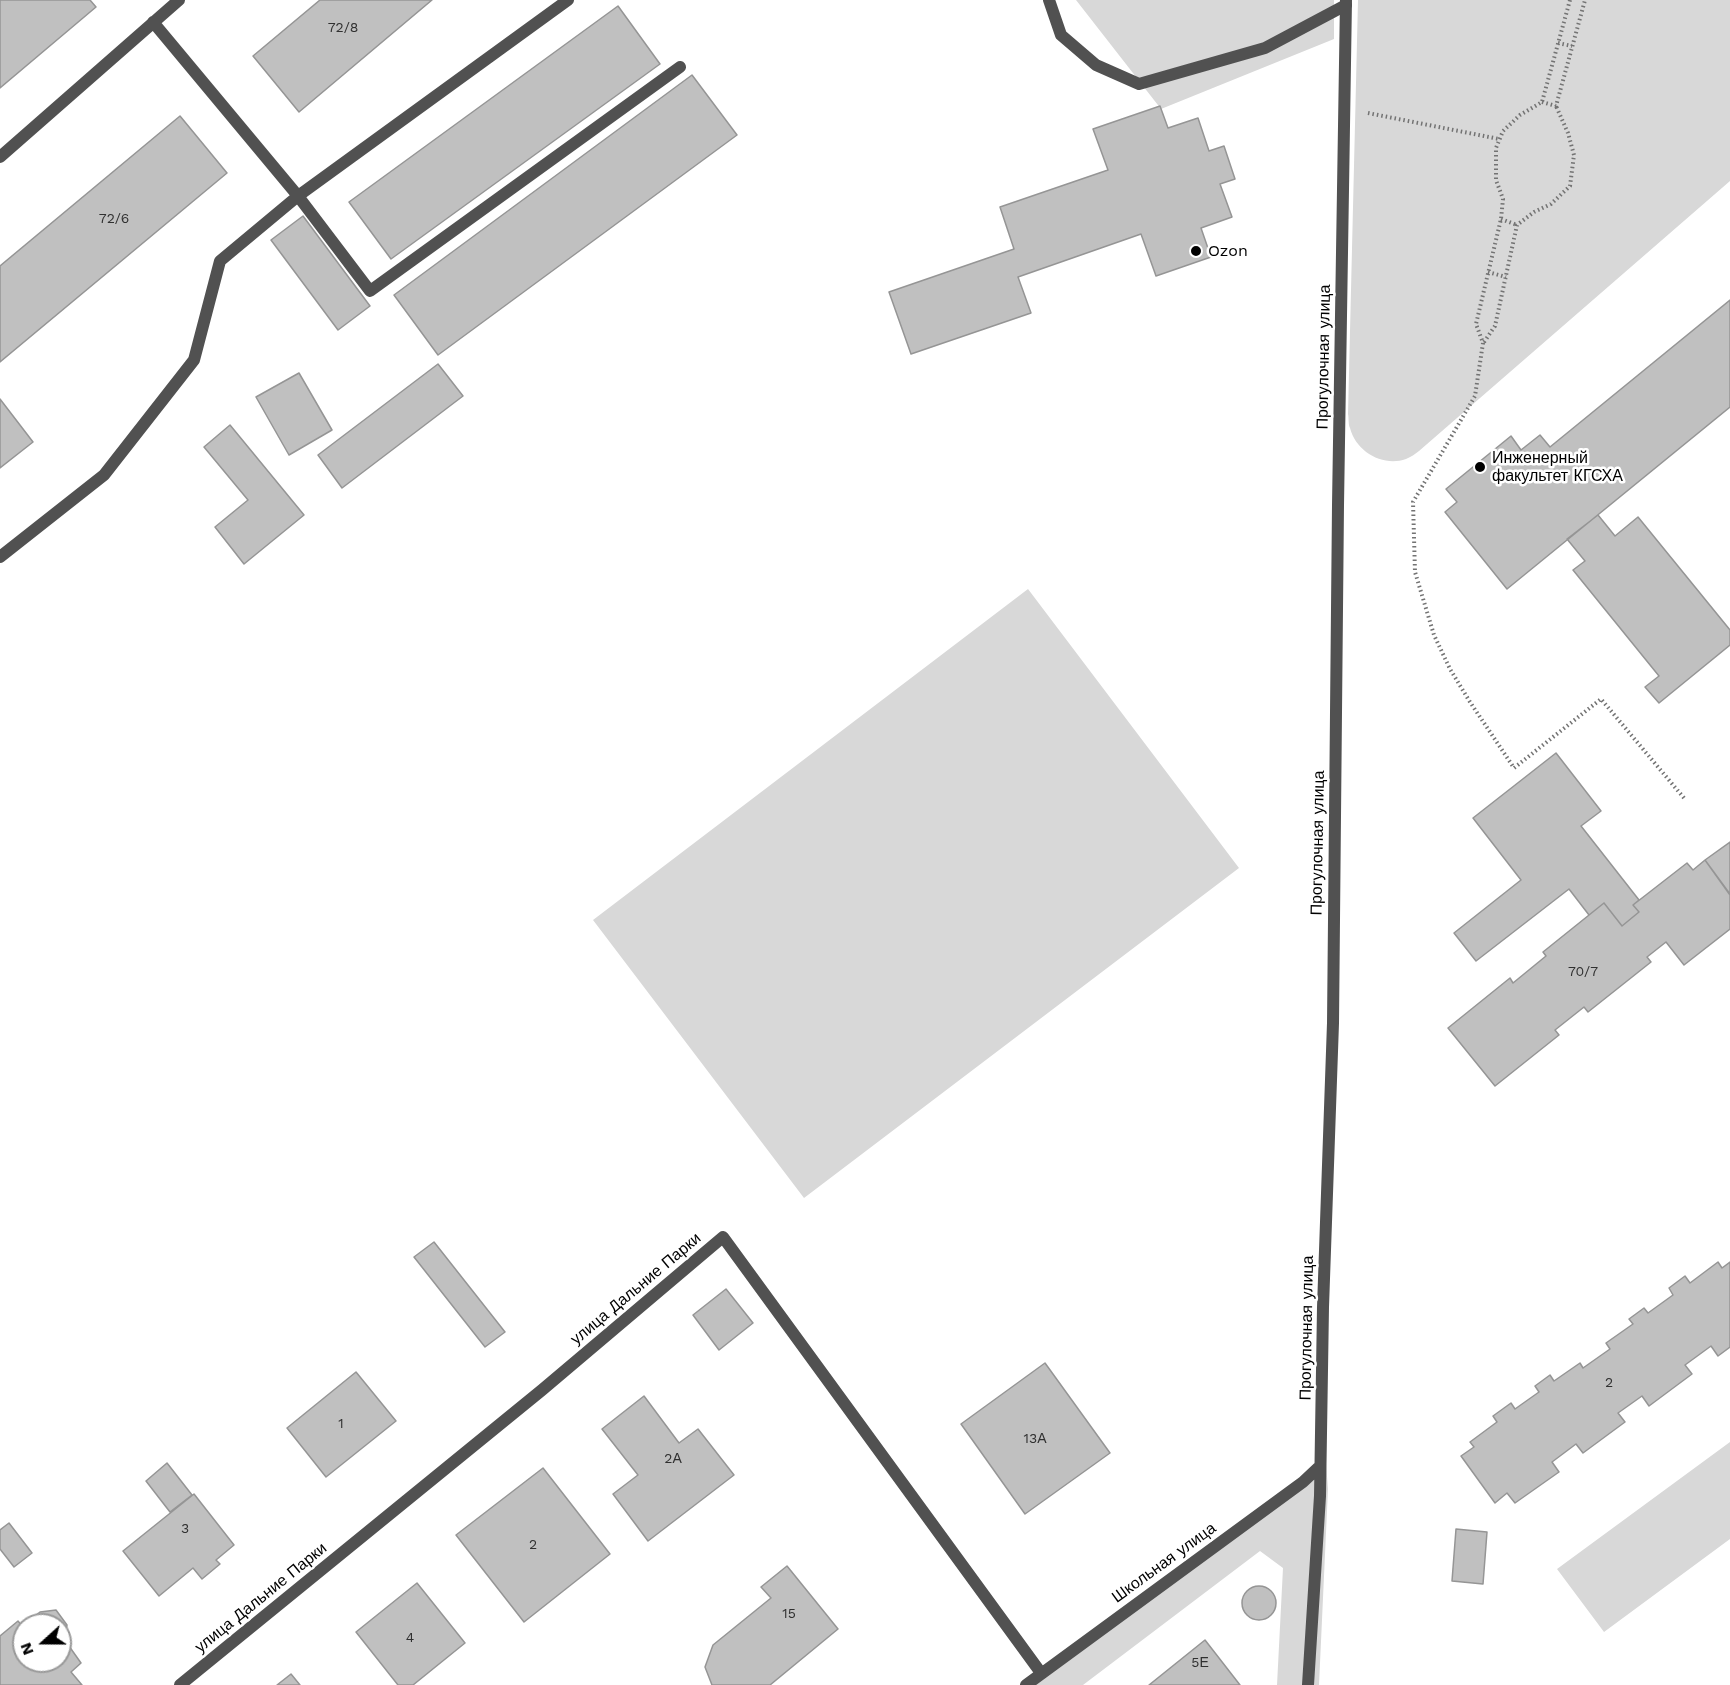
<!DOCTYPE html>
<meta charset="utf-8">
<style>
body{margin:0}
#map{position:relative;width:1730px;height:1685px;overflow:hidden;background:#fff;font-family:"Work Sans",sans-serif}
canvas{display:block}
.north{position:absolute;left:12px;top:1613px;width:60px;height:60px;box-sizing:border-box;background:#fff;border:2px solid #999;border-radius:50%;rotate:249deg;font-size:16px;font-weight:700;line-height:24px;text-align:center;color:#000}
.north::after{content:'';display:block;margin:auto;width:21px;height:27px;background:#000;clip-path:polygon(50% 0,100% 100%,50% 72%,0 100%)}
</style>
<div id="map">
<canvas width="1730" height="1685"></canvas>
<div class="north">N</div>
</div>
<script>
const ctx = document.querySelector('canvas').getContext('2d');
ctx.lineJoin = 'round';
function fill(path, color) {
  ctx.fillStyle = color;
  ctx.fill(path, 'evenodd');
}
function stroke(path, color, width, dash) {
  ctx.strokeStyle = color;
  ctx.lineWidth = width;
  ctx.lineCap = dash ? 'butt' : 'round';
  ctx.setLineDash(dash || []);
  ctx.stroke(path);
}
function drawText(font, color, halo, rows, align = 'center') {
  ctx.font = font + ' "Work Sans",sans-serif';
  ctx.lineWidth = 5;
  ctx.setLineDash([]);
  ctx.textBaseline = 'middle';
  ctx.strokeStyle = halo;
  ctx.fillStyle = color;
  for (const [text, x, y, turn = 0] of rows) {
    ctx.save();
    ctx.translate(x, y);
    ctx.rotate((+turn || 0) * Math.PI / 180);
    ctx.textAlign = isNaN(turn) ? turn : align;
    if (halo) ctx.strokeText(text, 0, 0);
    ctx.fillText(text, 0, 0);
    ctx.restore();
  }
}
fill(new Path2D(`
 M1076 0H1334V39L1161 109Z
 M1358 0H1730V181L1419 451C1415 454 1411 457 1406 459 1383 467 1356 452 1350 428 1348 424 1349 418 1348 414Z
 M1028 589 1239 868 804 1198 593 920Z
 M1730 1442V1539L1604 1632 1557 1569Z
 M1326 1464 1328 1489 1319 1685H1277L1283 1568 1260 1551 1083 1685H1026Z`), '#d8d8d8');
const building = new Path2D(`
 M0 0H90L96 7 0 88Z
 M320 0H432L299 112 253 56Z
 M618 6 660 64 391 259 349 202Z
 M692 75 737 135 438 355 394 295Z
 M1160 106 1168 128 1198 118 1209 151 1224 146 1235 179 1220 184 1232 217 1201 228 1211 257 1156 276 1141 234 1018 277 1031 313 911 354 889 292 1014 249 1000 207 1108 170 1093 129Z
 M180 116 227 173 0 362V266Z
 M303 216 370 306 338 330 271 240Z
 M1730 300V407L1507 589 1445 512 1457 502 1446 489 1511 436 1521 450 1540 435 1550 447Z
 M438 364 463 396 342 488 318 455Z
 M299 373 332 430 289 455 256 397Z
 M0 399 33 442 0 468Z
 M230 425 304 515 244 564 215 527 248 500 204 447Z
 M1598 515 1615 536 1638 517 1730 630V645L1659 703 1645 687 1659 676 1573 570 1585 561 1567 539Z
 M1556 753 1601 811 1581 826 1639 900 1633 905 1639 912 1622 926 1604 903 1589 915 1569 889 1476 961 1454 933 1521 880 1473 818Z
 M1730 842V894L1705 860Z
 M1705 860 1730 895V929L1684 965 1666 942 1647 957 1651 962 1588 1012 1584 1007 1555 1030 1559 1035 1495 1086 1448 1028 1510 978 1513 983 1546 956 1543 952 1604 903 1622 926 1639 912 1633 905 1687 863 1693 870Z
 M434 1242 505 1332 485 1347 414 1257Z
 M1718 1262 1722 1268 1730 1262V1347L1718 1356 1711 1346 1685 1365 1692 1374 1649 1406 1642 1396 1618 1413 1625 1422 1583 1453 1576 1444 1552 1462 1559 1472 1515 1503 1507 1493 1495 1503 1461 1456 1474 1447 1470 1442 1497 1422 1493 1416 1511 1403 1515 1409 1539 1392 1535 1386 1550 1375 1554 1381 1580 1363 1583 1368 1610 1349 1606 1343 1633 1324 1629 1319 1644 1308 1648 1313 1673 1295 1669 1288 1685 1276 1690 1283Z
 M726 1289 753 1323 719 1350 693 1315Z
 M1045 1363 1110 1453 1025 1514 961 1424Z
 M356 1372 396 1421 326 1477 287 1428Z
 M644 1396 679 1443 698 1429 734 1475 648 1541 613 1494 638 1475 602 1429Z
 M167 1463 192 1495 170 1512 146 1481Z
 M543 1468 610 1554 524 1622 456 1535Z
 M194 1494 234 1545 216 1560 220 1564 202 1579 193 1568 159 1596 123 1551Z
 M9 1523 32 1553 14 1567 0 1549V1530Z
 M1456 1529 1487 1532 1483 1584 1452 1581Z
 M787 1566 838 1629 770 1685H712L705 1667 713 1645 771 1598 761 1587Z
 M417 1583 465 1643 413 1685H398L356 1632Z
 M1242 1603a17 17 0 1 1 34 0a17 17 0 1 1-34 0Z
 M56 1610 67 1625 64 1639 81 1663 71 1672 82 1685H0V1636L18 1621 22 1626 40 1612ZM24 1625H60V1661H24Z
 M1205 1640 1240 1685H1149Z
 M291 1674 300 1685H277Z`);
fill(building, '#c0c0c0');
stroke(building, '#959595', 1.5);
stroke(new Path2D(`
 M1570 0 1542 102 1520 115 1503 131 1496 148V180L1503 199 1501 219 1476 324 1483 343 1475 396 1413 502 1415 572 1434 635 1450 669 1470 702 1514 768 1601 699 1684 798
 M1558 43 1572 46
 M1542 102 1556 106 1585 0
 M1368 113 1499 139
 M1501 219 1517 225
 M1488 272 1506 277
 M1484 342 1495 326 1517 225 1534 212 1551 204 1570 186 1574 155 1568 133 1556 106`), '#737373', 4, [1.5, 3]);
stroke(new Path2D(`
 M568 0 298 196 370 291 680 67
 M1049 0 1061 35 1096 65 1139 84 1265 48 1346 5
 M0 157 179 0
 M0 557 104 475 194 360 220 261 298 196 153 22`), '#515151', 12);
stroke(new Path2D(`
 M180 1685 542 1390 723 1237 1041 1673
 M1026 1685 1303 1482 1320 1466
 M1308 1685 1320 1496 1323 1307 1333 1023 1338 505 1346 0`), '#515151', 12);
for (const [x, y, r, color] of [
 [1196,251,6,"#000"],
 [1480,467,6,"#000"]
]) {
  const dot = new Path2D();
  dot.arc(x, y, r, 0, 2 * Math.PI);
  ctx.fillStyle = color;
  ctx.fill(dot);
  stroke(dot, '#fff', 2);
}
drawText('14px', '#303030', null, [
 ["72/8",343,28],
 ["72/6",114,219],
 ["70/7",1583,972],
 ["2",1609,1383],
 ["1",341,1424],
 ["13А",1035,1439],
 ["2А",673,1459],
 ["3",185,1529],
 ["2",533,1545],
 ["15",789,1614],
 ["4",410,1638],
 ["5Е",1200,1663]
]);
drawText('16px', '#000', '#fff', [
 ["Ozon",1208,251],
 ["Инженерный",1492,458],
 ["факультет КГСХА",1492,476]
], 'left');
drawText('16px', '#000', '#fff', [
 ["Прогулочная улица",1324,357,-89],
 ["Прогулочная улица",1318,843,-89],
 ["улица Дальние Парки",636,1289,-40],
 ["Прогулочная улица",1307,1328,-89],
 ["Школьная улица",1164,1563,-36],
 ["улица Дальние Парки",261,1598,-39]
]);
</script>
